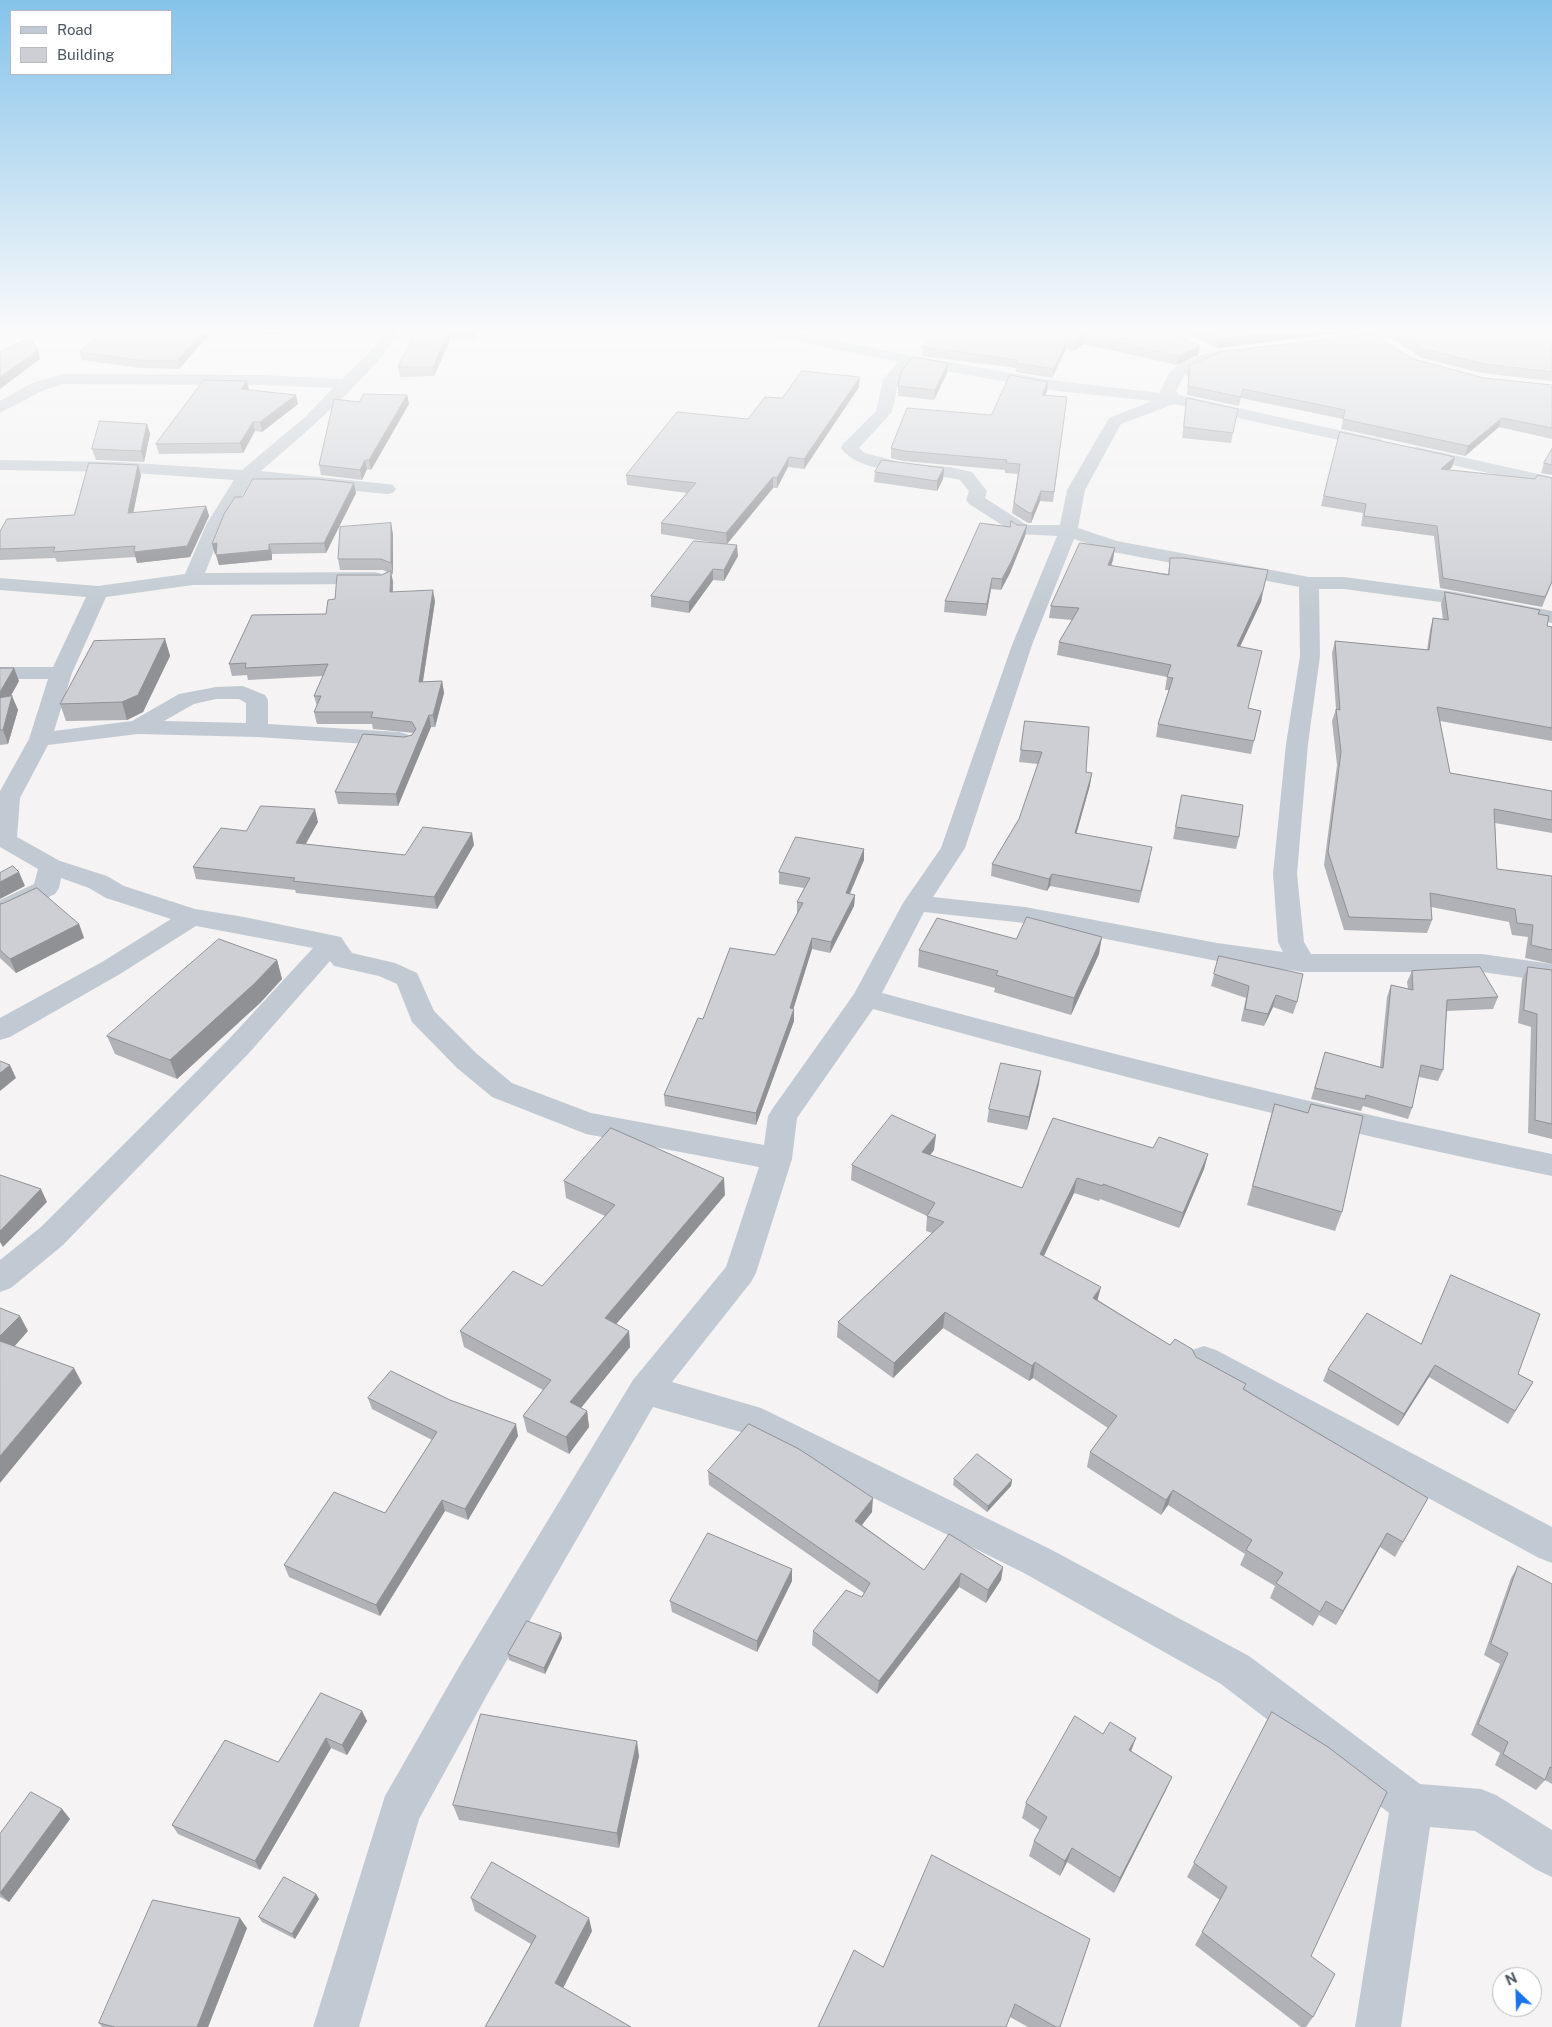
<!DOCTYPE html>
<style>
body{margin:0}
#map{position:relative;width:1552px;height:2027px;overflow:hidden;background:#f5f3f3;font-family:"Public Sans",sans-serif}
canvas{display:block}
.legend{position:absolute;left:10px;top:10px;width:162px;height:65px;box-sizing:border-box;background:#fff;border:1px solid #b7bbc0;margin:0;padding:6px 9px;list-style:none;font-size:15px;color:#4a5661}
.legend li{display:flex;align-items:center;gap:10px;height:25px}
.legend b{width:25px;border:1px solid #b7bbc0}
.north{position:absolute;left:1492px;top:1967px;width:50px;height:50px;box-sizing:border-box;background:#fff;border:1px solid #b7bbc0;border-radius:50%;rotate:336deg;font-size:14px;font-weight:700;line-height:20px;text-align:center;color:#4a5661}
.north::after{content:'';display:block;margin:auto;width:18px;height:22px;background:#1a73e8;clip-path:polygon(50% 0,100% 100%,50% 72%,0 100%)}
</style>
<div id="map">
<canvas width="1552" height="2027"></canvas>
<ul class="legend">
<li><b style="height:6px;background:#c1cad2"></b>Road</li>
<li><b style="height:14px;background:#cdcfd5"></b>Building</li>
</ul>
<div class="north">N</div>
</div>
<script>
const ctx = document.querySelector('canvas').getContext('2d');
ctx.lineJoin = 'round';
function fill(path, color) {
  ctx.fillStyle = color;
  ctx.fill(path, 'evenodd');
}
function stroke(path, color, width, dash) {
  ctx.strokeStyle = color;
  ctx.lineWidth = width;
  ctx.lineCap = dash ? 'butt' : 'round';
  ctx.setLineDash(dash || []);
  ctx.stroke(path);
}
fill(new Path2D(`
 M384 328H398C394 358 288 448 261 471L387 484 393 485 396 489 393 493 387 494 251 481 225 523 205 573 375 572 382 574 385 578 382 582 375 584 193 585 106 597 72 673 54 731 132 721 179 694 216 687 243 686 265 695 268 700V724L399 732 407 734 410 739 407 744 399 746 257 737 138 734 48 745 20 798 17 837 60 861 107 876 124 886 195 909 244 917 341 937 352 953 395 963 417 973 434 1011 477 1054 512 1083 591 1113 764 1145 768 1116 773 1108 854 994 903 903 941 848 1012 645 1057 536 1016 534 969 504 966 500 969 491 960 480C929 472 860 476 841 448L843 444 876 411 883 380 898 362 751 332 744 328H775L908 355 1057 381 1161 393 1160 391C1164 384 1168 372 1175 367 1186 360 1215 348 1227 351L1230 354 1227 357 1219 359 1185 374 1176 391 1179 395 1375 438 1381 439 1383 443 1381 447 1375 448 1174 404 1121 424 1085 490 1078 528 1117 541 1309 577H1344L1455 592 1552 611V623L1455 604 1344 589H1319L1320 656 1308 744 1297 874 1304 942 1311 954H1482L1552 964V982L1482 972H1303L1217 961 1025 923 924 912 882 993C1104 1053 1327 1108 1552 1154V1176C1323 1129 1098 1071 873 1009L797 1118 792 1159 756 1273 751 1282 672 1382 761 1408 1050 1549 1249 1656 1420 1784 1481 1789 1496 1795 1552 1830V1877L1537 1870 1475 1831 1430 1827 1401 2027H1355L1389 1813 1221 1684 1024 1573 741 1432 653 1407 488 1693 419 1819 359 2027H313L385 1796 460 1665 633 1380 726 1267 759 1167 586 1134 492 1097 457 1068 412 1022 397 984 379 976 334 966 330 961 249 1053 63 1245 11 1288 0 1292V1260L41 1227 229 1039 313 948 196 926 120 974 10 1037 0 1040V1018L102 962 171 919 106 898 89 888 61 878 59 888 55 894 9 916 0 918V900L34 884 38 869 0 847V791L29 739 48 679H0V667H53L86 597 0 590V578L98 586 185 574 207 523 234 480 119 472 0 470V460L119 462 242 470 306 416 333 388 263 385 63 384 44 390 0 413V401L32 383 63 374 263 375 342 379C354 367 381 345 384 328ZM912 365 1057 391 1152 401 1109 418 1067 490 1060 525H1027L985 498 987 491 972 472 950 467 903 463 865 453 859 448 892 412 899 381ZM1074 539 1113 552 1299 587 1300 656 1286 744 1273 874 1278 942 1283 952 1217 943 1025 907 933 897 965 848 1032 645ZM216 699H239L246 703V723L164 721 194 704Z
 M1401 328H1451L1444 332 1337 344 1332 343 1330 340 1332 337 1337 336Z
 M1417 447 1552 477V487L1411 456 1408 452 1411 448Z
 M1204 1346 1216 1350 1552 1527V1563L1539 1558 1192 1370 1187 1360 1192 1350Z`), '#c1cad2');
fill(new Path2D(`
 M215 328 179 369 140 368 82 360 80 352Z
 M240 328H287L285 334 242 336Z
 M479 328 473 339 451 338 434 376 400 377 398 367 413 336 412 329Z
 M1160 328 1198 355 1177 365 1083 344 1075 351 1066 349 1052 378 1016 372V368L922 356 923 347Z
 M1174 328H1398L1372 329 1217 348Z
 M1397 331 1552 333V381L1482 373 1422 358 1394 340Z
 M1413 359 1484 378 1552 385V439L1499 427 1465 456 1341 429 1343 419 1241 398 1239 406 1187 395 1188 377 1186 375 1188 366Z
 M948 363 947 373 934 400 898 396V386Z
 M247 381 249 390 298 404 262 432 255 431 243 453 159 454 156 444Z
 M1048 382 1047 391 1045 396 1067 397 1053 502 1040 501 1031 523H1028L1012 513 1018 474 1005 473V470L903 461 891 458V448L991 415Z
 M859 387 804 469 788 467 777 488H773L727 544 738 556 724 581 713 580 689 613 651 607V596L723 544 661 534V523L687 493 627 485 626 475 748 419 782 398Z
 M407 395 409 404 371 470 367 469 362 480 321 475 319 465 359 402Z
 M1187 398 1238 409 1231 443 1182 438Z
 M147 424 150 434 144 462 96 460 92 449Z
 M1340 432 1452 467 1449 470 1535 479 1552 478V583L1542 607 1440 588 1434 536 1361 526 1363 513 1321 506Z
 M1552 449V475L1541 473 1544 463Z
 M944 468 943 479 937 491 874 482 875 472Z
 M141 475 133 513 206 506 209 516 190 557 137 563 136 557 57 562 55 558 0 560V531L74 515Z
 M356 493 326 553 272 554V560L219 565 216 554H215L212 544Z
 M1017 525H1027L1025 536 1010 573 1001 590 991 589 986 616 944 612 945 601 1010 527Z
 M393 534V574H391L393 582V592L435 601 423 682 442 681 444 693 435 727H431L398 806 338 804 335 792 404 737 412 735 414 733 373 729 372 724H317L314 712 317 706 314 696 323 676 248 680 247 675 232 676 229 664 326 614 335 599 387 572 383 570H340L338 559Z
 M1170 558 1268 570 1261 602 1240 647 1248 708 1261 711 1251 754 1156 737 1158 724 1169 690H1165L1167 677 1057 655 1059 642 1072 620 1049 618 1051 606 1113 560 1111 566 1168 574Z
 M1445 592 1538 614 1547 626 1552 627V741L1440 721 1450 773 1552 791V833L1495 823 1497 869 1552 876V964L1525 958 1528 937 1512 935 1509 922 1431 907 1432 920 1427 933 1344 930 1324 865 1337 765 1332 721 1336 709 1332 653 1335 641 1427 650 1430 630 1433 618 1443 620 1441 604Z
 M165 639 170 656 143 712 127 720 66 721 60 704Z
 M0 668 19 681 10 697 12 696 18 710 8 744 0 745Z
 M1025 721 1086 772 1090 785 1076 834 1150 860 1139 903 1050 886 1047 891 991 876 992 864 1019 819 1038 764 1019 762Z
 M1182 795 1239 837 1236 849 1173 839Z
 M318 822 306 844 405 855 474 845 437 909 296 893 295 890 196 879 193 867 246 831Z
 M864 849V860L850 894 855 895 854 906 830 953 812 949 793 1009 794 1021 756 1125 665 1106 664 1095 703 1019 775 955 797 913V902L804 888 779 884V872Z
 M0 904 79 924 84 938 16 973 0 958Z
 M1016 939 1099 954 1071 1015 994 992 995 988 918 967 919 950Z
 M1219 956 1297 1002 1293 1014 1273 1007 1264 1026 1241 1021 1246 998 1211 986Z
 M277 960 282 979 260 1003 177 1079 115 1054 107 1036Z
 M1528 967 1552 970V1139L1528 1133 1531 1027 1518 1023 1522 980Z
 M1412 971 1498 997 1493 1009 1447 1011 1443 1070 1438 1081 1419 1077 1412 1108 1408 1119 1363 1106 1361 1111 1311 1099 1325 1052 1380 1067 1387 997 1391 985 1408 989 1407 982Z
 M1039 1084 1027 1130 987 1122 989 1109Z
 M1275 1104 1308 1113 1311 1104 1342 1212 1335 1231 1247 1205 1269 1123Z
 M1153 1148 1208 1154 1204 1169 1179 1228 1100 1199 1099 1201 1074 1193 1044 1256 1098 1300 1170 1345 1196 1357 1246 1384 1244 1389 1428 1498 1395 1557 1380 1547 1336 1625 1319 1615 1313 1626 1270 1598 1275 1586 1240 1565 1245 1554 1168 1505 1161 1515 1087 1467 1090 1452 1108 1428 1033 1378 1029 1381 943 1328 893 1378 837 1337 838 1322 932 1233 926 1231 927 1216 851 1180 852 1165 934 1150 930 1155 1022 1188Z
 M564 1181 725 1195 616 1324 629 1331 630 1347 581 1408 587 1411 589 1427 569 1454 527 1432 523 1416 543 1390 464 1347 460 1331 542 1286 605 1216 566 1198Z
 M1445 1288 1518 1374 1533 1382 1508 1424 1429 1377 1398 1426 1323 1381 1328 1369 1421 1344Z
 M368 1398 518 1436 468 1520 445 1511 380 1616 289 1577 284 1565 385 1513 432 1440 372 1409Z
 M708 1471 872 1512 862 1525 924 1570 1003 1567 1001 1580 986 1603 959 1587 877 1694 812 1645 813 1631 862 1597 864 1593 709 1485Z
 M954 1479 1012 1480 1011 1486 987 1512 953 1485Z
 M1518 1566 1552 1584V1784L1545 1780 1536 1790 1495 1765 1500 1753 1471 1735 1500 1664 1484 1655 1511 1578Z
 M792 1581 757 1652 672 1612 670 1601Z
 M562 1638 545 1674 509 1660 508 1654Z
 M362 1711 367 1721 347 1755 331 1748 260 1870 178 1834 172 1825Z
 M1272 1712 1311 1956 1313 2017 1306 2027H1301L1195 1945 1220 1900 1187 1877Z
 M1131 1751 1172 1777 1165 1792 1114 1893 1067 1862 1060 1876 1029 1856 1034 1841 1040 1830 1022 1818 1026 1803Z
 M639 1756 619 1848 459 1820 453 1805Z
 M62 1809 70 1819 9 1902 0 1897V1834Z
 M316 1894 319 1899 295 1939 262 1922 259 1917Z
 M471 1898 592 1931 563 1988 485 2027 531 1944 475 1911Z
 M247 1928 208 2027H102L99 2023Z
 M1090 1939 1060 2027H1028L1010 2017 1006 2027H818L883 1967Z`), '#b0b2b7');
fill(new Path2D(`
 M206 328H215L179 369 177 361Z
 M473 328H479L473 339 472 330Z
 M1308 328H1372V329L1217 348 1219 339Z
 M450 329 451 338 434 376 433 367Z
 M1085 335 1083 344 1075 351 1076 342Z
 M1067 340 1066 349 1052 378 1054 369Z
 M1200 346 1198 355 1177 365 1179 356Z
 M38 350 40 359 0 389V377Z
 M948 363 947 373 934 400 935 390Z
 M860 377 859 387 804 469V459Z
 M247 381 249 390 241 389Z
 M1048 382 1047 391 1041 405 1042 395Z
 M296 395 298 404 262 432 260 422Z
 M407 395 409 404 371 470 369 460Z
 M1502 418 1499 427 1465 456 1468 446Z
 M253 422 255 431 243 453 240 443Z
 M147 424 150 434 144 462 141 451Z
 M789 457 788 467 777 488V478Z
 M1455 457 1452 467 1439 478 1441 469Z
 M365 460 367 469 362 480 360 470Z
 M138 465 141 475 131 524 128 513Z
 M944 468 943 479 937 491V481Z
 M773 477V488L727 544 726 533Z
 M354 483 356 493 326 553 324 543Z
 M1041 491 1040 501 1031 523 1032 513Z
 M206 506 209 516 190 557 137 563 134 552Z
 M391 523 393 534V574L391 563Z
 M1027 525 1025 536 1010 573 1001 590 1002 579Z
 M217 543 220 553 215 554 212 544Z
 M269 544 272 554V560L219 565 216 555Z
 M737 545 738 556 724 581V570Z
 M1115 548 1113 560 1106 578 1108 565Z
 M713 569V580L689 613V602Z
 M391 571 393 582 392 603 390 592Z
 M992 578 991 589 986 616 987 604Z
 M433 590 435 601 421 693 419 682Z
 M1263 590 1261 602 1234 659 1237 646Z
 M165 639 170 656 143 712 127 720 122 702Z
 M14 668 19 681 2 712 0 708V692Z
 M442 681 444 693 435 727 433 715Z
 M12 696 18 710 8 744 3 730Z
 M429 715 431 727 398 806 396 794Z
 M1092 773 1090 785 1073 846 1075 833Z
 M315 809 318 822 299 855 296 843Z
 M472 833 474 845 437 909 434 897Z
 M864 849V860L845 904 846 893Z
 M19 872 25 886 0 899V882Z
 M1052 874 1050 886 1047 891 1049 879Z
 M855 895 854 906 830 953 831 942Z
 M79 924 84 938 16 973 10 959Z
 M1102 937 1099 954 1071 1015 1074 998Z
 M812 938V949L790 1020V1008Z
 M277 960 282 979 260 1003 177 1079 170 1060Z
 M1276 995 1273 1007 1264 1026 1268 1014Z
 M794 1009V1021L756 1125V1113Z
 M10 1065 16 1078 0 1091V1073Z
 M1041 1071 1039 1084 1027 1130 1029 1117Z
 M936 1135 934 1150 921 1167 922 1152Z
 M1208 1154 1204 1169 1179 1228 1183 1213Z
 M724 1178 725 1195 607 1335 605 1318Z
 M1077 1178 1074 1193 1037 1270 1040 1254Z
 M41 1189 47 1202 3 1247 0 1242V1231Z
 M1101 1287 1097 1302 1093 1298Z
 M945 1312 943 1328 893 1378 894 1363Z
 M20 1316 28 1331 6 1356 0 1346V1336Z
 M629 1331 630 1347 572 1419 570 1402Z
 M1035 1362 1033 1378 1029 1381 1032 1366Z
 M1435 1365 1429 1377 1398 1426 1404 1414Z
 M74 1368 82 1383 0 1483V1456Z
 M587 1411 589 1427 569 1454 566 1437Z
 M516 1424 518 1436 468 1520 465 1509Z
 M1012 1480 1011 1486 987 1512 988 1506Z
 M1173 1490 1168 1505 1161 1515 1166 1500Z
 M873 1498 872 1512 854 1535 855 1521Z
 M442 1500 445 1511 380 1616 376 1605Z
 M1387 1533 1380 1547 1336 1625 1343 1611Z
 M1003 1567 1001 1580 986 1603 988 1590Z
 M792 1569V1581L757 1652V1641Z
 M961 1573 959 1587 877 1694 879 1681Z
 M561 1633 562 1638 545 1674 544 1668Z
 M362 1711 367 1721 347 1755 342 1745Z
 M326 1738 331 1748 260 1870 255 1861Z
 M1136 1738 1130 1754 1129 1750Z
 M637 1741 639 1756 619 1848 617 1833Z
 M1172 1777 1165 1792 1114 1893 1120 1878Z
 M62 1809 70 1819 9 1902 0 1893Z
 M1072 1848 1067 1862 1060 1876 1065 1861Z
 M316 1894 319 1899 295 1939 292 1934Z
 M240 1918 247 1928 208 2027H197Z
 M589 1918 592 1931 559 1996 555 1983Z`), '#909195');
const building = new Path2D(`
 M108 328H206L177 361 137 360 80 352Z
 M412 328H473L472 330 450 329 433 367H398L416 329Z
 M940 328H1160L1200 346 1179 356 1085 335 1076 342 1067 340 1054 369 1016 363 1018 360 923 347Z
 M1195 328H1308L1219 339Z
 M1421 328H1541L1552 333V372L1485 364 1424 349 1397 331Z
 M1373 334 1413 359 1484 378 1552 385V428L1502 418 1468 446 1343 419 1345 410 1243 389 1241 397 1188 386 1190 368 1188 366 1220 352Z
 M30 338 38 350 0 377V352Z
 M913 357 948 363 935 390 898 386 901 372Z
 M802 371 860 377 804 459 789 457 777 478 773 477 726 533 661 523 696 483 626 475 677 412 748 419 765 397 782 398Z
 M1010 375 1048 382 1042 395 1067 397 1054 492 1041 491 1032 513H1029L1014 503 1020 464 1006 463 1007 460 904 451 891 448 907 408 991 415Z
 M204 380 247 381 241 389 296 395 260 422H253L240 443 156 444Z
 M364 394 407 395 369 460H365L360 470 319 465 334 399 359 402Z
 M1187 398 1238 409 1233 433 1184 427Z
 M100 421 147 424 141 451 92 449Z
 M1340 432 1455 457 1441 469 1535 479 1538 475 1552 478V581L1545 597 1443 578 1437 526 1364 516 1366 504 1324 496Z
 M1552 449V465L1544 463Z
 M882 460 944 468 937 481 875 472Z
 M89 463 138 465 128 513 206 506 187 546 134 552 135 546 53 552 55 547 0 549V531L7 519 74 515Z
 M253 479H316L354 483 324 543 269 544V550L216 555 217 543 212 544 224 514 235 497H242Z
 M1011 521 1017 525H1027L1011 562 1002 579 992 578 987 604 945 601 980 523 1010 527Z
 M391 523V563L381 559H338L340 527Z
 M694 541 737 545 724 570 713 569 689 602 651 596Z
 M1080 543 1115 548 1108 565 1169 575 1170 558H1183L1268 570 1263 590 1237 646 1262 651 1248 708 1261 711 1254 741 1158 724 1173 678 1167 677 1171 665 1059 642 1079 608 1051 606Z
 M391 571 390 592 433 590 419 682 442 681 433 715H429L396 794 335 792 363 734 404 737 412 735 416 729 412 722 371 717 373 712H314L321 696H314L328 664 245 668 246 663 229 664 252 615 326 614 328 600 335 599 337 575H381Z
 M1445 592 1540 610 1538 614 1549 616 1547 626 1552 627V728L1437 707 1450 773 1552 791V820L1494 809 1497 869 1552 876V950L1531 945 1533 925 1517 923 1515 909 1430 893 1432 920 1349 917 1328 852 1341 752 1336 709 1340 710 1335 641 1429 650 1433 618 1448 620Z
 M165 639 138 695 122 702 60 704 94 641Z
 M0 668H14L0 692Z
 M12 696 3 730H0V698Z
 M1025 721 1089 727 1086 772 1092 773 1075 833 1152 847 1141 891 1052 874 1049 879 992 864 1019 819 1042 752 1021 750Z
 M1182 795 1243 805 1239 837 1176 827Z
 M261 806 315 809 296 843 405 855 423 827 472 833 434 897 293 881 295 878 193 867 221 828 246 831Z
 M796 837 864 849 846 893 855 895 831 942 812 938 790 1008 794 1009 756 1113 664 1095 698 1018 703 1019 730 948 775 955 803 903 797 902 810 878 779 872Z
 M13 866 19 872 0 882V873Z
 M37 888 79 924 10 959 0 950V904L4 903Z
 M1027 917 1102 937 1074 998 996 975 998 971 919 950 937 918 1016 939Z
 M219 939 277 960 254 984 170 1060 107 1036Z
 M1219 956 1303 974 1297 1002 1276 995 1268 1014 1245 1009 1249 986 1214 974Z
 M1480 967 1498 997 1447 1000 1443 1070 1421 1065 1412 1108 1366 1095 1365 1099 1315 1088 1325 1052 1383 1068 1391 985 1413 990 1412 971Z
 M1528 967 1552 970V1124L1535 1120 1537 1014 1524 1010Z
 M0 1061 10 1065 0 1073Z
 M1001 1063 1041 1071 1029 1117 989 1109Z
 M1275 1104 1308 1113 1311 1104 1363 1116 1342 1212 1253 1186Z
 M892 1115 936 1135 922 1152 1022 1188 1053 1118 1153 1148 1159 1137 1208 1154 1183 1213 1103 1184V1186L1077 1178 1040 1254 1101 1287 1093 1298 1170 1345 1175 1339 1192 1349 1196 1357 1246 1384 1243 1389 1428 1498 1403 1542 1387 1533 1343 1611 1326 1601 1320 1612 1276 1583 1283 1573 1246 1550 1252 1540 1173 1490 1166 1500 1090 1452 1117 1416 1035 1362 1032 1366 945 1312 894 1363 838 1322 944 1222 927 1216 935 1203 852 1165Z
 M611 1128 724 1178 605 1318 629 1331 570 1402 587 1411 566 1437 523 1416 551 1380 460 1331 513 1271 542 1286 615 1205 564 1181Z
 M0 1175 41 1189 0 1231Z
 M1451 1275 1540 1314 1518 1374 1533 1382 1515 1411 1435 1365 1404 1414 1328 1369 1367 1313 1421 1344Z
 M0 1308 20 1316 0 1336Z
 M0 1341 74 1368 0 1456Z
 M391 1371 450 1400 516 1424 465 1509 442 1500 376 1605 284 1565 334 1492 385 1513 437 1432 368 1398Z
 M749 1424 799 1449 873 1498 855 1521 924 1570 949 1534 1003 1567 988 1590 961 1573 879 1681 813 1631 846 1590 862 1597 870 1583 708 1471Z
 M977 1454 1012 1480 988 1506 954 1479Z
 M708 1533 792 1569 757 1641 670 1601Z
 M1518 1566 1552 1584V1768L1550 1767 1545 1780 1503 1754 1508 1742 1478 1724 1508 1653 1491 1644Z
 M527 1621 561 1633 544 1668 508 1654Z
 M321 1693 362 1711 342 1745 326 1738 255 1861 172 1825 225 1740 278 1762Z
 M1272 1712 1328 1747 1387 1792 1311 1956 1335 1974 1313 2017 1202 1932 1227 1887 1194 1863Z
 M481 1714 637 1741 617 1833 453 1805Z
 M1075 1716 1103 1734 1110 1722 1136 1738 1129 1750 1172 1777 1120 1878 1072 1848 1065 1861 1034 1841 1047 1817 1026 1803Z
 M31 1792 62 1809 0 1893V1834Z
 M932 1855 1090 1939 1060 2027H1056L1015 2004 1006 2027H818L854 1950 883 1967Z
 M492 1862 589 1918 555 1983 631 2027H485L536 1936 471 1898Z
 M284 1877 316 1894 292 1934 259 1917Z
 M153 1900 240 1918 197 2027H115L99 2023Z`);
fill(building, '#cdcfd5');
stroke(building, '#909195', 1);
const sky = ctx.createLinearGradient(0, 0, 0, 612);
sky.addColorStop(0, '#85c3ea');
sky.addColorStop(0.54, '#fafafa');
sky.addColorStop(1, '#fafafa00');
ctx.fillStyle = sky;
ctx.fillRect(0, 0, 1552, 612);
</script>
